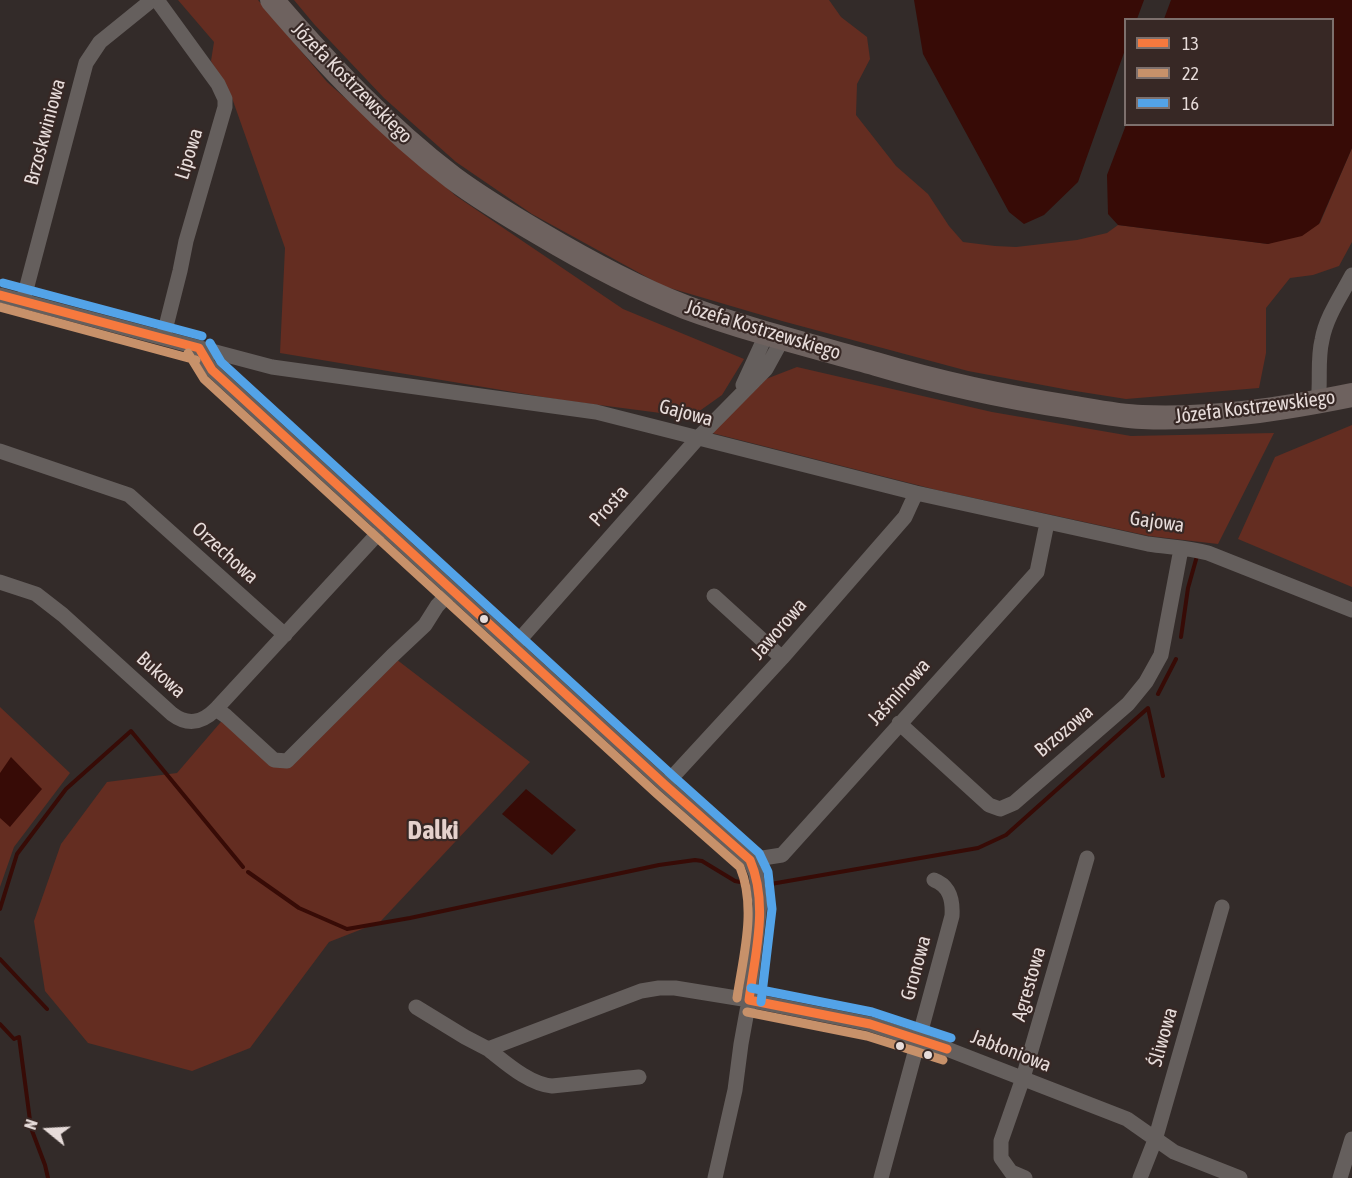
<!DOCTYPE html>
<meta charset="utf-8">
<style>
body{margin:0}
#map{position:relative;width:1352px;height:1178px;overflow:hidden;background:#332b29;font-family:"Asap Condensed",sans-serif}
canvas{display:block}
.legend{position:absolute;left:1124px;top:18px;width:210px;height:108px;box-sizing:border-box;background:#372825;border:2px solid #7d706d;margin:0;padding:8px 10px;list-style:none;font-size:18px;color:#e7dcda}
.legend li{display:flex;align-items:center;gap:12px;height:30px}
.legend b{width:30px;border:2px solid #7d706d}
.north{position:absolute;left:18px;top:1100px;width:60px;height:60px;-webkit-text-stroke:4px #372825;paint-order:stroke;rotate:288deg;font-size:16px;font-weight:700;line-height:24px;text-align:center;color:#e7dcda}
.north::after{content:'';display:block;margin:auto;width:21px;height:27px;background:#e7dcda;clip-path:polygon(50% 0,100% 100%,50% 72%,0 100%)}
</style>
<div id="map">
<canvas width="1352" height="1178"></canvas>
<ul class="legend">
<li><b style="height:8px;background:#f6793e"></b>13</li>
<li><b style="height:8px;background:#c7916a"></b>22</li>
<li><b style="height:8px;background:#53a3e8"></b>16</li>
</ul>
<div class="north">N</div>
</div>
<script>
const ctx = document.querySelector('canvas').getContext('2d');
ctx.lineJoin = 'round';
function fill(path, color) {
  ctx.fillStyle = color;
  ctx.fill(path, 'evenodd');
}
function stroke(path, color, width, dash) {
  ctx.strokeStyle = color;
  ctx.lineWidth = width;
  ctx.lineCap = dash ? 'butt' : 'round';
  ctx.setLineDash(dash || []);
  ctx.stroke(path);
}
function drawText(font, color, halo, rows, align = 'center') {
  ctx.font = font + ' "Asap Condensed",sans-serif';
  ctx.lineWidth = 4.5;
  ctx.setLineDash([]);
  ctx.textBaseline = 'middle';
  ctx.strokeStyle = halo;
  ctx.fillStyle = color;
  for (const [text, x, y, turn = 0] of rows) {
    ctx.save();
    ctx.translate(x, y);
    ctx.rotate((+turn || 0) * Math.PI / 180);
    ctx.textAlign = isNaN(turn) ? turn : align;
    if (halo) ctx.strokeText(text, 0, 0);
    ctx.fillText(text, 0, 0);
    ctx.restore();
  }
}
fill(new Path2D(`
 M178 0H258L327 82 456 196 623 309 744 359 722 395 691 417 561 400 280 353 285 248 232 98 211 61 214 42Z
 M294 0H829L841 17 867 37 870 59 857 84 856 115 896 166 928 194 949 226 963 242 995 246 1016 247 1077 240 1107 233 1118 225 1268 244 1320 223 1352 148V242L1339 266 1313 275 1290 278 1266 308V353L1259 388 1126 399 1069 390 968 371 782 321 663 286 532 214 456 162 384 98 314 24Z
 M797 367 992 412 1131 436 1274 433 1218 544 1149 536 937 490 712 433 766 379Z
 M1352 425V587L1238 539 1275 457Z
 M392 656 530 762 380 922 329 942 250 1048 192 1071 88 1043 45 991 34 921 61 844 107 782 177 773 226 716 279 761Z
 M0 707 70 773 14 847 0 887Z`), '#642d21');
fill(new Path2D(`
 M914 0H1144L1137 19 1126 20 1125 50 1078 182 1044 215 1024 224 1009 212 923 54Z
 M1171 0H1352V148L1319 224 1302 236 1268 244 1118 225 1108 214 1107 175 1126 125 1332 124V20L1164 19Z
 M11 757 42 789 10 827 0 818V773Z
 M526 789 576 830 552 855 502 814Z`), '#370b06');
stroke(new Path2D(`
 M1181 637 1188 588 1197 556
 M1158 694 1176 659
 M248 872 299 908 347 929 410 918 659 865 695 860 702 861 735 881 750 884
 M765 885 978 848 1006 835 1148 708 1163 776
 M0 909 17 854 66 789 131 731 243 867
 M0 959 47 1009
 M0 1024 14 1039 19 1037 31 1128 45 1165 48 1178`), '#370b06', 4);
stroke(new Path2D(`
 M157 0 218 84 225 99V107L186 241 180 271 163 338
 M0 295 272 367 596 412 916 493 1148 544C1168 547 1189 548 1208 553L1352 610
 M23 301 86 63 100 42 152 0
 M199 348 203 357 212 370 665 785 750 860 756 874 760 904 749 1000 741 1044 735 1090 715 1178
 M743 385 767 333
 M1318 402C1321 382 1317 360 1322 340 1326 317 1341 296 1352 275
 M0 451 129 495 285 635
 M0 582 36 594 63 615 172 714C188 726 202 723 216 709L384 527
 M714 596 782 658
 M514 646 698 438 766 369 783 338
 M216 709 226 716 274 760 287 761 392 656 425 625 437 606 452 590
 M899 723 989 805 1000 809 1014 803 1128 704 1146 682 1161 655 1181 549
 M665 785 782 658 905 517 916 493
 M750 860 782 855 1037 572 1047 523
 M416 1007 465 1037 488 1049 641 991 659 988H675L749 1000 870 1024 947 1049 1127 1119 1174 1152 1240 1178
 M488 1049C506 1063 529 1084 552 1086L639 1077
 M881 1178 952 916C953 900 950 886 934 880
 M1025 1178 1011 1172 1001 1158V1141L1023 1078 1087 858
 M1140 1178 1155 1140 1222 907
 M1340 1178 1352 1139`), '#655f5d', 15);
stroke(new Path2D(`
 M272 0C327 64 386 127 453 178 480 198 510 216 539 233 586 261 634 287 685 307 747 330 812 346 876 364 940 383 1005 397 1070 407 1094 411 1118 416 1142 417 1212 420 1283 409 1352 395`), '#6e625f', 24);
stroke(new Path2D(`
 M0 295 199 348
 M199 348 212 370 665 785 750 860C769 904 755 954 749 1000
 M749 1000 870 1024 947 1049`), '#f6793e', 9);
stroke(new Path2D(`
 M0 307 196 360
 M188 353 204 379 657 794 740 867C757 908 743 957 737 998
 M747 1012 867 1036 943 1060`), '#c7916a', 9);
stroke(new Path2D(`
 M3 283 202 336
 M210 343 221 362 673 776 759 853 768 872 772 909 761 1002
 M751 988 872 1012 951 1038`), '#53a3e8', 9);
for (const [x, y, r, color] of [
 [484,619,5,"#e7dcda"],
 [900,1046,5,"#e7dcda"],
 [928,1055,5,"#e7dcda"]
]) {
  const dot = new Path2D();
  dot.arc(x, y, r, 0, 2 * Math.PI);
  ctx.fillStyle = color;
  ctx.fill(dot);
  stroke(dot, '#372825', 2);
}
drawText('20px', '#e7dcda', '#372825', [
 ["Józefa Kostrzewskiego",352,83,45],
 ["Brzoskwiniowa",45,132,-75],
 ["Lipowa",189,154,-73],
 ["Józefa Kostrzewskiego",763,330,17],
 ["Józefa Kostrzewskiego",1255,407,-7],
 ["Gajowa",686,413,15],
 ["Prosta",609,506,-48],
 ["Gajowa",1157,522,8],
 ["Orzechowa",225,553,42],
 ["Jaworowa",779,629,-49],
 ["Bukowa",161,675,42],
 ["Jaśminowa",899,692,-48],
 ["Brzozowa",1064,731,-40],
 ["Gronowa",916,968,-75],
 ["Agrestowa",1029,984,-74],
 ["Śliwowa",1163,1037,-74],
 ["Jabłoniowa",1011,1051,21]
]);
drawText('bold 26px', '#e5d1cc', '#372825', [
 ["Dalki",433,831]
]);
</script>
